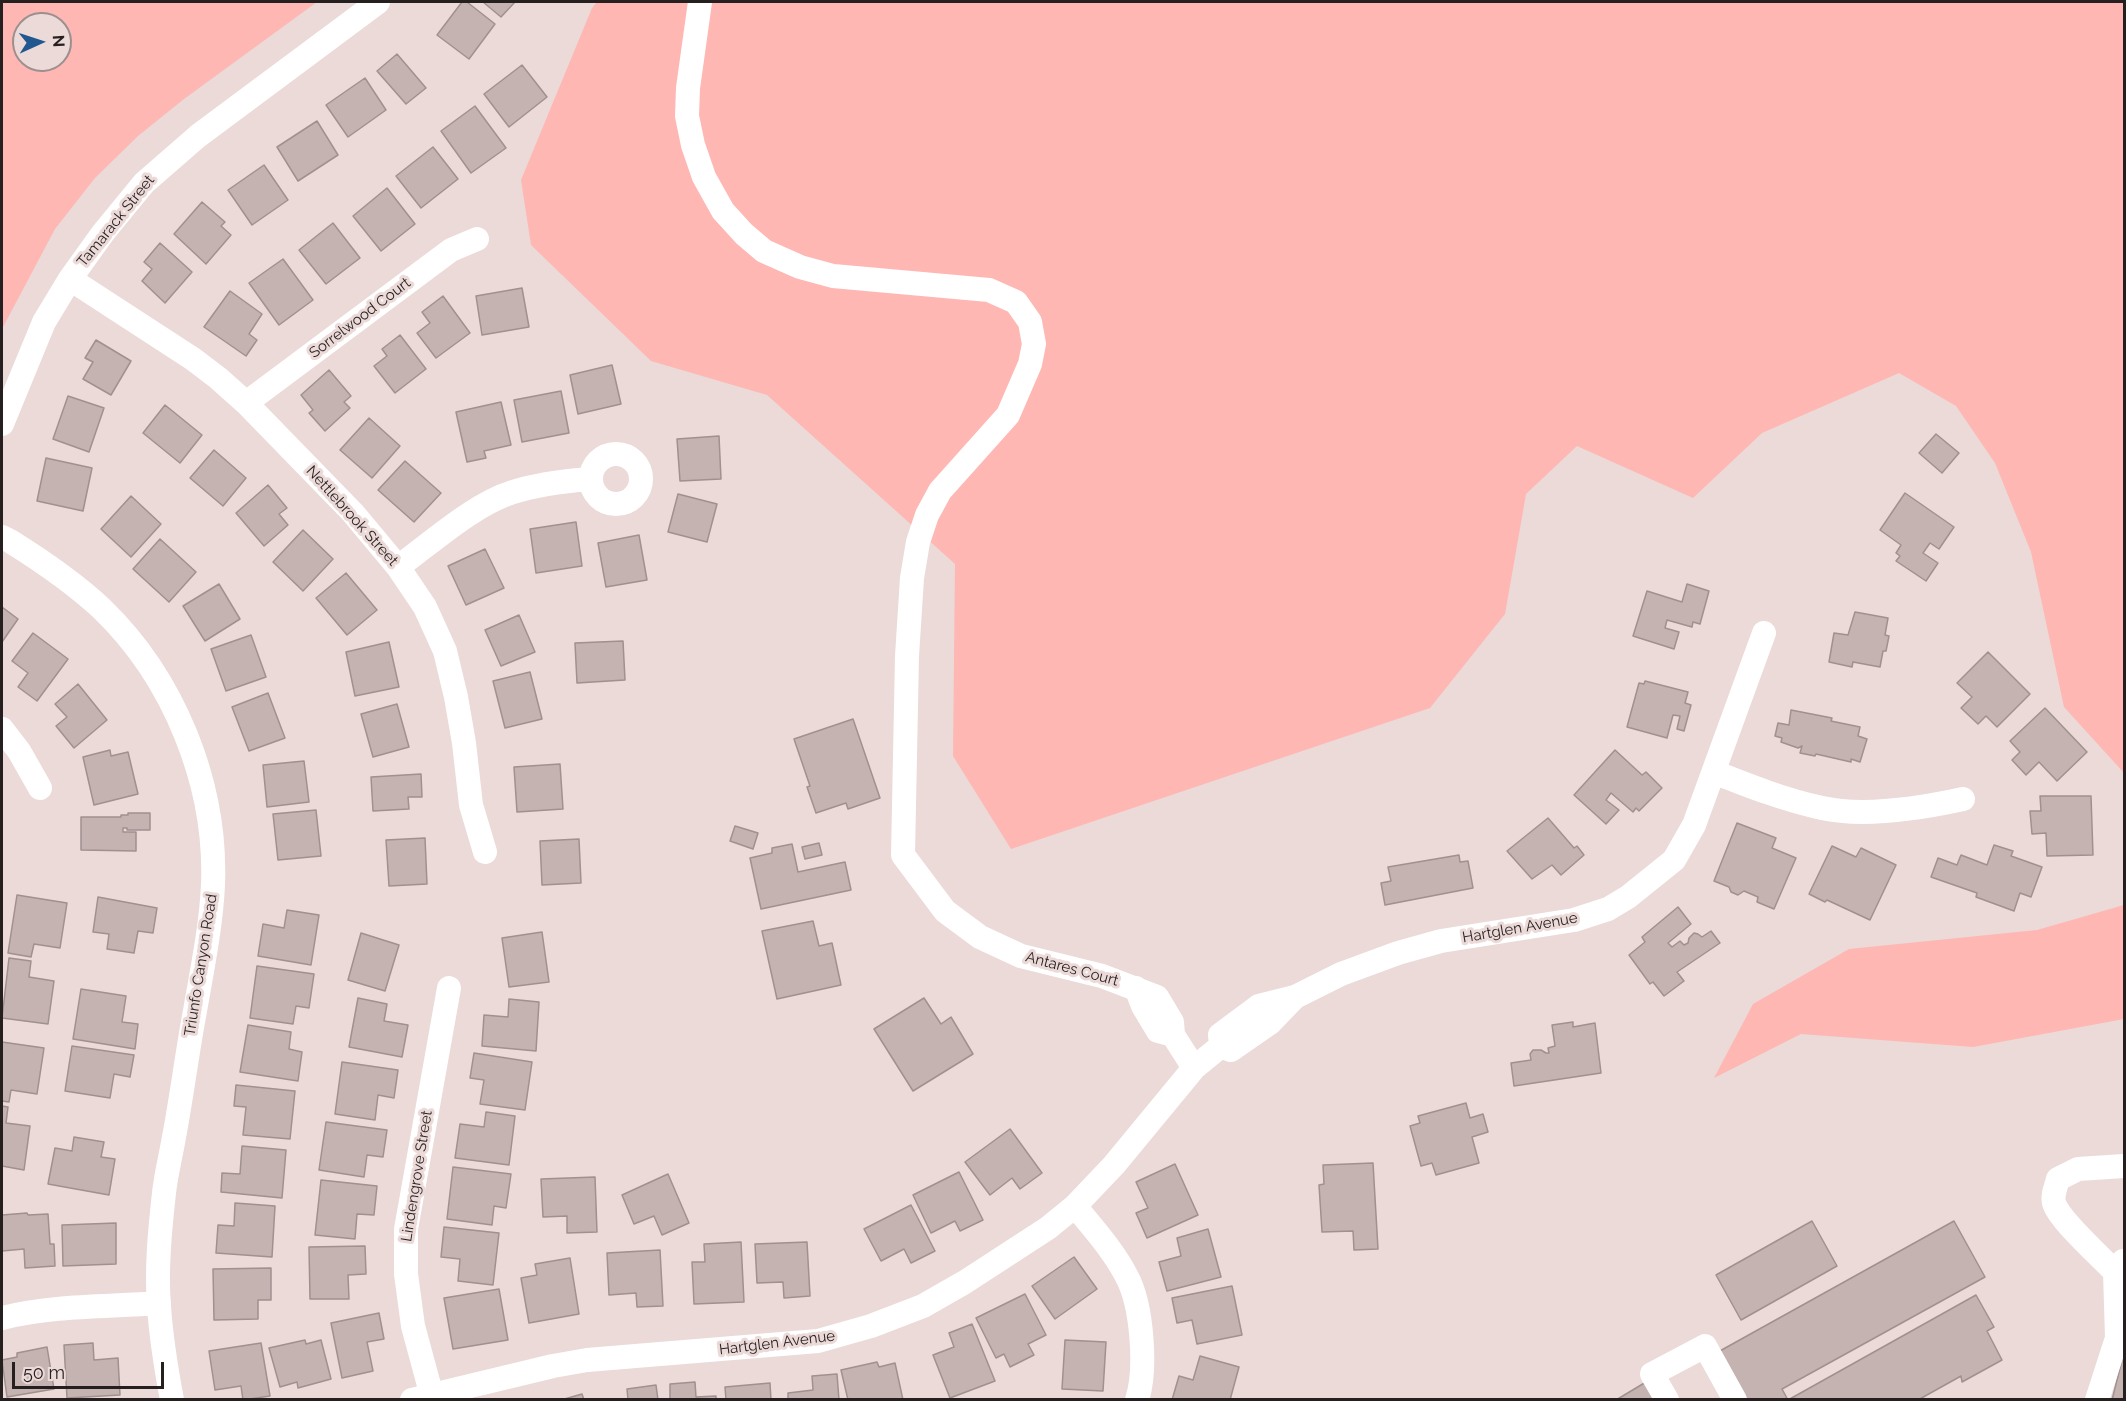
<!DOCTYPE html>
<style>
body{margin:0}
#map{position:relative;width:2126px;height:1401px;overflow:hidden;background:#ebdad8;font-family:Raleway,sans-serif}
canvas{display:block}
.frame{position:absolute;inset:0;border:3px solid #261f1f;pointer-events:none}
.north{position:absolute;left:12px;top:12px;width:60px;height:60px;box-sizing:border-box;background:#ebdad8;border:2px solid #9c8f8e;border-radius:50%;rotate:87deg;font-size:16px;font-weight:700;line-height:24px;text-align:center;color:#261f1f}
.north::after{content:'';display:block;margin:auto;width:21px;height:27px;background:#225890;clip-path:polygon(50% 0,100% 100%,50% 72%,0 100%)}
.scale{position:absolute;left:12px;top:1362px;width:152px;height:27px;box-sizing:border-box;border:3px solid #261f1f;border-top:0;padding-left:8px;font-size:18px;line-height:21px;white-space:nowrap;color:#261f1f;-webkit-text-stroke:4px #ebdad8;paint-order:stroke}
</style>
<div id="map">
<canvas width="2126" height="1401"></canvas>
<div class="frame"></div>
<div class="north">N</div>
<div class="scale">50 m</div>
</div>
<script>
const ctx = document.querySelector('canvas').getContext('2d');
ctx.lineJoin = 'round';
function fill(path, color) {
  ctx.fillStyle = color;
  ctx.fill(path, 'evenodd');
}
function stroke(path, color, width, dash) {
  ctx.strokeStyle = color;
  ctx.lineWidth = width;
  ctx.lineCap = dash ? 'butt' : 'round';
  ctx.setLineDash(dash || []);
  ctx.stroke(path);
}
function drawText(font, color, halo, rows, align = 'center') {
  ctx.font = font + ' Raleway,sans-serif';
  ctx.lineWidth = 6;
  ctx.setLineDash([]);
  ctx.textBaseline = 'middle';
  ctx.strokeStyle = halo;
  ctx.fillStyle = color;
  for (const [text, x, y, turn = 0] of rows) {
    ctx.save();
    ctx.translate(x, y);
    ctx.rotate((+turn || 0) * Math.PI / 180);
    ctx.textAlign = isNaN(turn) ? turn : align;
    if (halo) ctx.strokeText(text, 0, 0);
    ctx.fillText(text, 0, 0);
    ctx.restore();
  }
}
fill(new Path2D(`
 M2 2H317L184 99 138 136 95 178 55 229 2 329ZM24 24H60V60H24Z
 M597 2H2124V773L2064 707 2031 552 1995 463 1956 406 1899 373 1762 433 1693 498 1577 446 1526 494 1505 614 1430 708 1011 849 953 756 955 564 767 395 651 361 531 245 521 180 592 8Z
 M2124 905V1019L1973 1047 1801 1034 1714 1078 1753 1004 1849 949 2037 930Z`), '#feb7b2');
const building = new Path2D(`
 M462 2H467L495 24 469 59 437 35Z
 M483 2H515L501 17Z
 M397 54 426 88 406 104 377 71Z
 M522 65 547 97 509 127 484 94Z
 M365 78 386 110 348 137 326 105Z
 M475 106 506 148 471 173 441 131Z
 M317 121 338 155 298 181 277 147Z
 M433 147 458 179 421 208 396 176Z
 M264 165 288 200 252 225 228 190Z
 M387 188 415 224 381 251 353 216Z
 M202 202 225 222 221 226 231 235 206 264 174 234Z
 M333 223 360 258 326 284 299 250Z
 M160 243 192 272 165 303 142 281 152 269 144 262Z
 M283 259 313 300 279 325 249 283Z
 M522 288 529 327 482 335 476 296Z
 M230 291 262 314 249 334 257 340 246 356 204 327Z
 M443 296 470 333 436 358 417 333 430 323 422 312Z
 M400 335 426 369 395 393 374 366 387 356 382 349Z
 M96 340 131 361 111 395 83 379 93 362 85 358Z
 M612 365 621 404 578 414 570 375Z
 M329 370 351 396 344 402 350 408 325 431 309 413 313 410 301 395Z
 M561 391 569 433 522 442 514 400Z
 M68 396 104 408 89 452 53 439Z
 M501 402 511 445 484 451 486 458 467 462 456 412Z
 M165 405 202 435 180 463 143 433Z
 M369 418 400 446 372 478 340 450Z
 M1936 434 1959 453 1942 473 1919 453Z
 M719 436 721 479 680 481 677 439Z
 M214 450 246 478 223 506 190 478Z
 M46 458 92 468 83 511 37 501Z
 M405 461 441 493 414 522 378 490Z
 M268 485 287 508 279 514 288 525 264 546 236 513Z
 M1905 493 1954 527 1939 549 1930 543 1923 553 1938 563 1926 581 1896 561 1900 556 1896 553 1901 545 1880 530Z
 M678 494 717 504 707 542 668 532Z
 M131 496 161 524 131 557 101 529Z
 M576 522 582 566 536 573 530 529Z
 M303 530 333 559 303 591 273 562Z
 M639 535 647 580 606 587 598 543Z
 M160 539 196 572 169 602 133 569Z
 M485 549 504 588 466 605 448 566Z
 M346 573 377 610 347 635 316 598Z
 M219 584 240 619 205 641 183 606Z
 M1687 584 1709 591 1700 624 1693 622 1692 627 1667 620 1665 628 1679 632 1674 649 1633 636 1647 591 1682 602Z
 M2 607 18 619 2 642Z
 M1855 612 1888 618 1885 635 1889 636 1886 651H1883L1880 667 1853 662 1852 667 1829 662 1834 633 1848 635Z
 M519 615 535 652 501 666 485 630Z
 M33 633 68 659 37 701 18 687 28 673 12 661Z
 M251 635 266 677 226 691 211 649Z
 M623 641 625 680 577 683 575 643Z
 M389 642 399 687 355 696 346 652Z
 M1988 652 2030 694 1997 727 1986 716 1978 724 1961 708 1972 697 1957 683Z
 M530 672 542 719 505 728 493 681Z
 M1645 681 1688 692 1685 703 1691 705 1684 731 1677 729 1680 716 1673 715 1667 738 1627 727 1639 683 1644 684Z
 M78 684 107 720 74 748 56 726 67 717 55 704Z
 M268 693 285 738 249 751 232 707Z
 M397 704 409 747 373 757 361 714Z
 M2045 708 2087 752 2057 781 2039 762 2026 775 2012 760 2020 752 2010 741Z
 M1791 710 1832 718 1831 721 1860 727 1858 736 1867 739 1860 762 1851 759V762L1816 754 1815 756 1800 753 1802 746 1798 748 1781 742 1782 738 1775 736 1778 723 1789 725Z
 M853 719 880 798 848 809 846 803 816 813 807 787 810 786 794 739Z
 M110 750 111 756 128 752 138 794 94 805 83 757Z
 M1615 750 1642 775 1646 772 1662 788 1639 811 1636 808 1633 812 1611 793 1606 800 1619 810 1606 824 1574 795Z
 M304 761 309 802 267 807 263 765Z
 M560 764 563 809 517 812 514 767Z
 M421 774 422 797H408L409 809 373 811 371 777Z
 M2040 796H2091L2093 855 2047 856 2046 833 2032 834 2030 811H2041Z
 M316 810 321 856 278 860 273 814Z
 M128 813H150V830H127V828H123V832H136V851L81 850V817H121V815H128Z
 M1548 818 1574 848 1577 846 1584 855 1561 875 1552 865 1532 879 1507 851Z
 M1737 823 1776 838 1772 848 1796 858 1774 909 1757 902 1758 897 1744 891 1738 895 1731 892 1729 887 1714 881Z
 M735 826 758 833 753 849 730 841Z
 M425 838 427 884 389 886 386 840Z
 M579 839 581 883 542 885 540 841Z
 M819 843 822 855 805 859 802 847Z
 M792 844 798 872 845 862 851 890 761 909 750 858 772 853V848Z
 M1994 845 2013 851 2011 856 2042 867 2031 897 2020 893 2014 911 1976 897 1977 893 1931 877 1938 858 1957 865 1961 855 1987 865Z
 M1832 846 1856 857 1861 848 1896 865 1870 920 1827 900 1825 902 1809 894Z
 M1459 855 1460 862 1468 861 1473 888 1385 905 1381 883 1391 881 1388 867Z
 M17 895 67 903 60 948 34 944 31 957 8 953Z
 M98 897 157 908 153 933 138 931 134 953 107 949 109 934 93 932Z
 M1678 907 1691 924 1668 943 1672 947 1680 941 1684 945 1688 943 1689 938 1694 933 1698 934 1702 937 1711 931 1720 943 1677 972 1684 981 1664 996 1653 982 1650 984 1629 955 1645 942 1642 937Z
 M287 910 319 915 311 965 258 956 263 924 284 928Z
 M813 921 819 946 832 943 841 985 777 999 762 931Z
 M542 932 549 982 509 987 502 938Z
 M361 933 399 945 385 991 348 980Z
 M9 958 31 961 29 977 54 981 48 1024 2 1018Z
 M257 966 314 974 309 1008 296 1006 293 1024 250 1018Z
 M81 989 126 996 122 1022 138 1024 135 1049 73 1039Z
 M358 998 387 1004 384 1021 408 1025 402 1057 349 1047Z
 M924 998 941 1024 951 1017 973 1054 913 1091 874 1029Z
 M509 999 539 1002 536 1051 482 1046 484 1015 508 1017Z
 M1573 1022V1027L1595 1023 1601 1073 1514 1086 1511 1063 1531 1060 1530 1054 1533 1050H1541L1546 1053H1549L1548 1048 1555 1046 1552 1025Z
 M248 1025 291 1032 289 1049 302 1052 298 1081 240 1072Z
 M2 1042 44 1048 37 1094 11 1090 9 1102 2 1101Z
 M72 1046 134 1055 130 1077 114 1074 110 1098 65 1091Z
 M474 1053 532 1062 525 1110 480 1104 484 1080 470 1078Z
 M342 1062 398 1070 394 1098 378 1095 375 1120 335 1114Z
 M236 1085 295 1091 290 1139 243 1135 246 1107 234 1106Z
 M1466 1103 1470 1118 1483 1114 1488 1132 1472 1137 1479 1163 1436 1175 1432 1163 1421 1166 1410 1126 1420 1123 1418 1116Z
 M2 1106 8 1107 6 1123 30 1126 24 1170 2 1166Z
 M486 1112 515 1116 509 1165 455 1158 460 1124 484 1127Z
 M326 1122 387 1130 383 1157 367 1155 364 1177 319 1170Z
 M1010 1129 1042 1173 1020 1189 1012 1178 990 1195 965 1162Z
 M74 1137 104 1142 101 1157 115 1159 109 1195 48 1184 55 1148 72 1151Z
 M242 1146 286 1150 282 1198 221 1192 222 1173 240 1174Z
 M1373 1163 1378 1249 1354 1250 1353 1231 1322 1232 1319 1185 1324 1184 1323 1165Z
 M1175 1164 1198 1215 1147 1238 1136 1213 1148 1208 1136 1182Z
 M453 1167 511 1174 506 1208 494 1206 492 1225 447 1219Z
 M959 1172 983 1220 960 1231 955 1221 931 1233 913 1195Z
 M668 1174 689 1223 662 1235 654 1216 634 1224 622 1195Z
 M595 1177 597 1232 567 1233V1216L543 1217 541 1179Z
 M321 1180 377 1186 374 1215 357 1214 355 1239 315 1235Z
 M235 1203 275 1206 272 1257 216 1253 218 1225 234 1226Z
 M911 1205 935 1251 911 1263 904 1249 881 1261 864 1229Z
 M27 1213 28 1215 48 1214 50 1244H54L55 1266 25 1268 24 1249 2 1251V1215Z
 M1812 1221 1837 1266 1741 1320 1716 1275Z
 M1954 1221 1985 1277 1782 1389 1788 1400H1744L1718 1352Z
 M116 1223V1264L63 1266 62 1225Z
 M444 1227 499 1233 493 1285 458 1281 460 1259 441 1257Z
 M1208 1229 1221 1277 1167 1291 1159 1262 1181 1256 1177 1238Z
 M741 1242 744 1302 694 1304 692 1262H705L704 1244Z
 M807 1242 810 1296 784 1298 783 1282 757 1283 755 1244Z
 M365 1246 366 1274 348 1275 349 1299H310L309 1247Z
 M660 1250 663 1306 637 1307 636 1293 609 1295 607 1253Z
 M1074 1257 1097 1289 1055 1319 1032 1286Z
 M570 1258 579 1314 529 1323 521 1278 537 1275 535 1264Z
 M271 1268V1300H258V1319L214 1320 213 1269Z
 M1232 1286 1242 1335 1197 1344 1192 1320 1177 1323 1172 1298Z
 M499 1289 508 1340 453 1349 444 1298Z
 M1025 1294 1046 1335 1028 1344 1034 1355 1010 1367 1004 1354 996 1358 976 1318Z
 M1976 1295 1994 1327 1987 1331 2002 1360 1962 1382 1961 1376 1918 1400H1788Z
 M379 1313 384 1339 367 1342 373 1371 342 1378 331 1323Z
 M972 1324 995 1381 950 1398 933 1355 954 1347 949 1333Z
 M305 1340 306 1344 321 1340 331 1379 298 1388 297 1382 280 1387 269 1348Z
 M1065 1340 1106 1342 1103 1391 1062 1389Z
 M93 1343 94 1360 118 1358 120 1395 67 1398 64 1345Z
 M261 1343 270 1396 243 1400 241 1386 215 1390 209 1351Z
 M47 1347 54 1389 7 1397 2 1360 17 1357V1353Z
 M2124 1352V1400H2112Z
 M1200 1356 1239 1367 1230 1400H1172L1179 1376 1193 1380Z
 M877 1362 879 1367 895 1363 903 1400H848L841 1370Z
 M837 1374 839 1400H788V1393L813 1390 812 1376Z
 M695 1382 696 1397 716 1396V1400H670V1384Z
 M1646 1382 1656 1400H1616Z
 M770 1383 771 1400H726L725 1387Z
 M656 1385 658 1400H628L627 1389Z
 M582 1394 584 1400H561Z`);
fill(building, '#c4b3b1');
stroke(building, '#a0908e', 1.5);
stroke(new Path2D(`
 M700 2 688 88 687 116 693 145 704 177 723 211 744 234 764 251 800 267 833 276 989 290 1016 302 1030 322 1034 344 1030 364 1008 415 940 491 927 515 918 542 912 578 907 656 903 855 945 911 980 937 1021 956 1102 976 1157 997 1172 1022 1173 1035 1194 1068
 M70 279 193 359 218 378 246 403 353 513 398 567 425 607 445 651 456 697 464 743 471 805 485 852
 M246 403 451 250 477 239
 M2 424 44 322 70 279 103 233 144 183 198 136 378 2
 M591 479a25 25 0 1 1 50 0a25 25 0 1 1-50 0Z
 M2 537 10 541C42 561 73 582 101 608 174 678 217 784 213 885 211 927 202 970 195 1011 187 1053 182 1095 174 1137 171 1155 166 1174 164 1193 160 1229 156 1269 159 1306 161 1337 166 1368 172 1400
 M398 567C431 543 474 504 513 492 538 484 565 481 590 479
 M2 729 19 751 40 788
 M1714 772C1749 786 1785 800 1822 808 1863 817 1922 808 1963 799
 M1136 988 1143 1006 1158 1031 1173 1035
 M1221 1046 1220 1035 1259 1006 1295 997 1341 974 1398 953 1441 941 1574 920 1608 909 1628 897 1674 860 1694 825 1764 633
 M1221 1046 1231 1050 1270 1023 1295 997
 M1075 1206C1093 1228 1114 1251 1127 1277 1142 1305 1147 1369 1137 1400
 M2115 1272C2101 1257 2059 1220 2054 1203 2052 1195 2056 1187 2058 1179L2078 1169 2124 1166
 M2 1318C53 1305 106 1307 159 1303
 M412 1400 553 1366 587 1360 818 1341 871 1326 923 1306 965 1282 1048 1228 1075 1206 1114 1165 1194 1068 1221 1046
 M433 1400 413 1326 406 1274V1229L449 988
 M1667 1400 1652 1374 1705 1346 1735 1400
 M2097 1400 2117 1338 2115 1272 2123 1261`), '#fff', 24);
drawText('15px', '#261f1f', '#ebdad8', [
 ["Tamarack Street",116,221,-51],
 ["Sorrelwood Court",360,318,-37],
 ["Nettlebrook Street",352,516,48],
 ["Hartglen Avenue",1520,928,-10],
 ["Triunfo Canyon Road",201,965,-81],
 ["Antares Court",1072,969,15],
 ["Lindengrove Street",417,1176,-81],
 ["Hartglen Avenue",777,1343,-7]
]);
</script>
